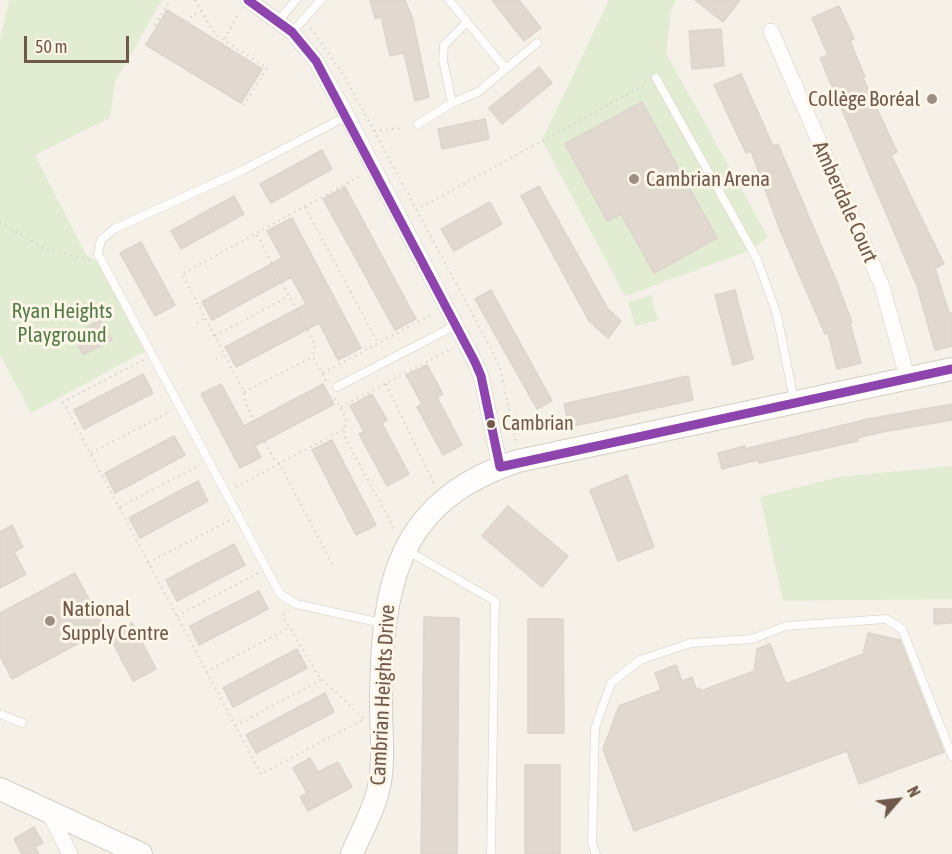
<!DOCTYPE html>
<meta charset="utf-8">
<style>
body{margin:0}
#map{position:relative;width:952px;height:854px;overflow:hidden;background:#f5f1e8;font-family:"Asap Condensed",sans-serif}
canvas{display:block}
.north{position:absolute;left:868px;top:770px;width:60px;height:60px;-webkit-text-stroke:4px #fef6e8;paint-order:stroke;rotate:62deg;font-size:16px;font-weight:700;line-height:24px;text-align:center;color:#70594b}
.north::after{content:'';display:block;margin:auto;width:21px;height:27px;background:#70594b;clip-path:polygon(50% 0,100% 100%,50% 72%,0 100%)}
.scale{position:absolute;left:24px;top:36px;width:105px;height:27px;box-sizing:border-box;border:3px solid #70594b;border-top:0;padding-left:8px;font-size:18px;line-height:21px;white-space:nowrap;color:#70594b;-webkit-text-stroke:4px #fef6e8;paint-order:stroke}
</style>
<div id="map">
<canvas width="952" height="854"></canvas>
<div class="north">N</div>
<div class="scale">50 m</div>
</div>
<script>
const ctx = document.querySelector('canvas').getContext('2d');
ctx.lineJoin = 'round';
function fill(path, color) {
  ctx.fillStyle = color;
  ctx.fill(path, 'evenodd');
}
function stroke(path, color, width, dash) {
  ctx.strokeStyle = color;
  ctx.lineWidth = width;
  ctx.lineCap = dash ? 'butt' : 'round';
  ctx.setLineDash(dash || []);
  ctx.stroke(path);
}
function drawText(font, color, halo, rows, align = 'center') {
  ctx.font = font + ' "Asap Condensed",sans-serif';
  ctx.lineWidth = 6;
  ctx.setLineDash([]);
  ctx.textBaseline = 'middle';
  ctx.strokeStyle = halo;
  ctx.fillStyle = color;
  for (const [text, x, y, turn = 0] of rows) {
    ctx.save();
    ctx.translate(x, y);
    ctx.rotate((+turn || 0) * Math.PI / 180);
    ctx.textAlign = isNaN(turn) ? turn : align;
    if (halo) ctx.strokeText(text, 0, 0);
    ctx.fillText(text, 0, 0);
    ctx.restore();
  }
}
fill(new Path2D(`
 M9 0H162L115 82 110 118 35 155 86 255 100 263 147 350 31 413 0 355V40Z
 M609 0H676L671 11 666 53 768 237 751 250 625 296 542 140Z
 M651 295 658 320 635 326 628 302Z
 M952 466V599L783 601 760 497 838 477Z`), '#e1ecd3');
const building = new Path2D(`
 M370 0H405L412 17 429 97 415 101 404 53 390 56 381 17 375 19Z
 M492 0H519L541 28 524 41Z
 M695 0H740L723 22Z
 M839 6 854 39 850 41 865 77 863 78 897 152 891 155 944 264 935 268 949 313H952V346L935 350 917 286 820 58 828 55 812 18Z
 M167 10 262 69 241 103 146 45Z
 M721 29 724 66 692 69 689 31Z
 M539 67 552 83 502 124 489 108Z
 M741 74 773 146 778 144 838 285 852 322 850 323 861 363 837 369 828 333 825 334 780 230 751 151 746 153 714 85Z
 M642 102 717 238 654 273 621 214 607 221 565 144Z
 M485 119 489 139 442 149 438 129Z
 M322 150 332 169 271 203 260 184Z
 M539 186 608 309 621 321 608 338 589 321 521 196Z
 M345 187 416 319 395 330 323 199Z
 M234 196 244 214 181 249 171 231Z
 M490 202 502 224 454 251 441 229Z
 M292 218 361 348 338 360 319 323 236 367 225 347 306 304 291 277 212 320 202 302 282 258 267 231Z
 M141 242 175 305 155 316 120 253Z
 M491 290 552 401 537 409 475 299Z
 M735 290 753 359 733 365 715 295Z
 M101 320 112 340 83 355 73 336Z
 M427 365 443 394 437 397 462 445 443 455 417 407 422 404 406 375Z
 M143 374 153 393 84 429 74 410Z
 M688 376 693 400 569 427 564 404Z
 M221 384 244 426 323 384 334 404 255 446 261 457 240 468 201 394Z
 M372 394 387 420 382 423 409 474 387 486 359 434 364 432 350 406Z
 M952 404V420L882 432 857 438 858 441 759 463 758 460 722 469 718 453 745 446V449L868 419Z
 M174 436 185 455 115 493 105 473Z
 M332 440 376 525 356 535 312 450Z
 M627 475 654 547 618 561 590 490Z
 M198 481 208 501 140 538 129 518Z
 M508 506 568 556 542 587 482 536Z
 M12 525 23 547 14 552 26 574 0 588V532Z
 M234 544 245 565 177 601 166 580Z
 M75 573 105 629 12 679 0 656V613Z
 M259 591 268 609 199 645 190 626Z
 M934 609H952V623L934 624Z
 M424 617 459 618 457 854H421Z
 M528 619H563L564 733H528Z
 M132 623 156 669 133 681 109 636Z
 M868 633 900 640 944 752 859 784 847 751 634 831 603 749 619 706 661 690 655 673 676 665 682 681 692 677 696 689 700 688 701 691 754 671 757 649 770 644 786 684 863 654Z
 M297 649 307 668 233 707 223 688Z
 M325 693 334 712 256 753 246 735Z
 M310 758 318 772 338 762 352 787 308 811 300 797 307 793 293 768Z
 M525 765H560V854H525Z
 M34 827 43 843 35 847 39 854H22L14 839Z`);
fill(building, '#e1d9d0');
stroke(building, '#ddd4cb', 1.5);
const lane = new Path2D(`
 M449 0 505 68
 M278 21 296 0
 M292 32 321 0
 M656 78 757 259 777 315 794 400
 M452 103 443 60 444 45 467 22
 M347 116 241 171 114 229 101 240 98 254 280 594 296 604 382 623
 M418 124 452 103 478 92 537 43
 M337 387 456 325
 M408 551 495 601 491 854
 M0 714 22 723
 M596 854 592 843 595 728 611 683 640 660 691 643 752 639 786 626 886 619 902 629 952 756`);
const street = new Path2D(`
 M248 0 292 32 316 61 347 116 475 362 481 376 500 467
 M771 31 882 286 907 377
 M48 811 70 854`);
const secondary = new Path2D(`
 M0 789 141 854
 M352 854C360 834 373 812 378 791 385 764 381 732 381 704 382 589 393 502 518 461L952 369`);
stroke(lane, '#d4cdc5', 9);
stroke(street, '#d4cdc5', 16);
stroke(secondary, '#d4cdc4', 24);
stroke(new Path2D(`
 M195 0 216 35 267 68 244 105
 M188 23 192 15 202 11
 M155 25 170 0
 M311 28 345 77 492 350 500 368 516 442
 M222 44 237 16
 M374 131 402 128
 M305 207 378 343
 M416 210 648 83
 M0 223 46 249 89 260
 M257 235 315 345 313 357 327 382
 M197 323 205 318
 M215 336 289 296
 M216 359 224 354
 M143 360 63 402 261 774 364 719 317 674 283 616 285 609
 M323 373 434 313
 M386 384 435 486
 M244 392 313 357
 M335 398 346 418 344 436 396 532
 M341 407 453 348
 M91 453 171 411
 M236 487 344 429
 M120 507 200 465
 M148 563 230 520
 M332 564 280 464 274 459 245 402 244 392 182 274 362 175
 M177 616 258 573
 M206 672 290 627
 M235 726 322 679`), '#d8d1cd', 2, [1.5, 4.5]);
stroke(lane, '#fefdfc', 8);
stroke(street, '#fefdfc', 15);
stroke(secondary, '#fefdfc', 22);
stroke(new Path2D(`
 M248 0 292 32 316 61 475 362 481 376 500 467 952 369`), '#8e44ad', 9);
for (const [x, y, r, color] of [
 [932,99,6,"#9f8e82"],
 [634,179,6,"#9f8e82"],
 [491,424,5,"#70594b"],
 [50,621,6,"#9f8e82"]
]) {
  const dot = new Path2D();
  dot.arc(x, y, r, 0, 2 * Math.PI);
  ctx.fillStyle = color;
  ctx.fill(dot);
  stroke(dot, '#fef6e8', 2);
}
drawText('20px', '#70594b', '#fef6e8', [
 ["Cambrian",502,424]
], 'left');
drawText('21px', '#70594b', '#fef6e8', [
 ["Collège Boréal",920,99,"right"],
 ["Cambrian Arena",646,179],
 ["National",62,609],
 ["Supply Centre",62,633]
], 'left');
drawText('21px', '#70594b', '#fef6e8', [
 ["Amberdale Court",845,202,66],
 ["Cambrian Heights Drive",383,695,-87]
]);
drawText('21px', '#547b46', '#fef6e8', [
 ["Ryan Heights",62,311],
 ["Playground",62,335]
]);
</script>
